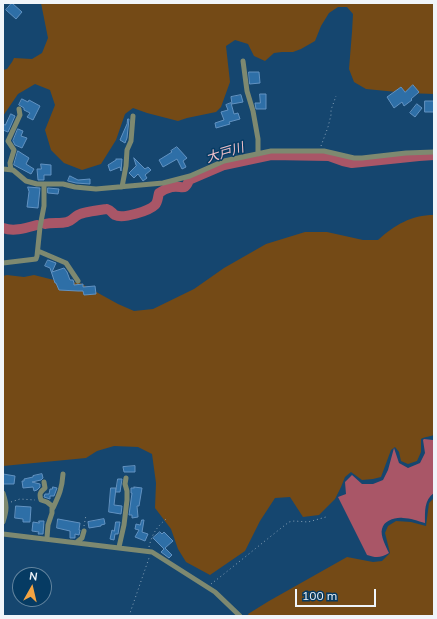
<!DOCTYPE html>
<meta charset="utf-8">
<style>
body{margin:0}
#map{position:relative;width:437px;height:619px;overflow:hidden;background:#15466f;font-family:Mulish,sans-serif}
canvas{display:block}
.frame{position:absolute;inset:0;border:4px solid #f0f5fa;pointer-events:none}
.north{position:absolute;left:12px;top:567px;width:40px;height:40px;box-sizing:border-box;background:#063b63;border:1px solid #64859f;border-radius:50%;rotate:8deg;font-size:11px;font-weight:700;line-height:16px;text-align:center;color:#f0f5fa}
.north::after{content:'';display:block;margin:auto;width:14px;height:18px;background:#f3a443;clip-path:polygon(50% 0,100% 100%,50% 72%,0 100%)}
.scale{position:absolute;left:295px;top:589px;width:81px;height:18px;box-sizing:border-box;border:2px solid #f0f5fa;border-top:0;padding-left:5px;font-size:12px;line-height:14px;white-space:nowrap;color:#f0f5fa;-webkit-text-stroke:3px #063b63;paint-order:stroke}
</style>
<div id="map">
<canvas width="437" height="619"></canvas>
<div class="frame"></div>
<div class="north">N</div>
<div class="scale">100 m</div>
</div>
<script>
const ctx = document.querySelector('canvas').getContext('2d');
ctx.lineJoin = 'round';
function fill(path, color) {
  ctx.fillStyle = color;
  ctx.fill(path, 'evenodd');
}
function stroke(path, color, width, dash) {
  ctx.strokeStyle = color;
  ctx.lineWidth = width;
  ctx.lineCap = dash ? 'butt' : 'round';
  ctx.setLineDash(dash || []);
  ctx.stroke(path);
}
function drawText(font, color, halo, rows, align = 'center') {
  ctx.font = font + ' Mulish,"Noto Sans JP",sans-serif';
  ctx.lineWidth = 3;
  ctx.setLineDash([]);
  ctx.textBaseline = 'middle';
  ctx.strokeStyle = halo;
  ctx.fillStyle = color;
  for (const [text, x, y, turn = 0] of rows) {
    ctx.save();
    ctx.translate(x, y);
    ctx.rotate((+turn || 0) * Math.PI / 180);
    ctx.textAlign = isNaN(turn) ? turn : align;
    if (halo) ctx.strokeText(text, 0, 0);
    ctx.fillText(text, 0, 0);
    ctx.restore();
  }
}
fill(new Path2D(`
 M41 3H434V94L407 93 366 89 354 82 349 69 352 32 353 14 347 7H338L329 13 321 26 315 41 301 49 293 52H282L274 53 265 61 254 56 248 44 235 40 226 46 230 82 221 107 216 112 187 118 178 121 147 113 133 108 125 114 116 140 101 164 82 170 64 163 51 150 45 130 55 105 50 90 35 84 18 94 3 116V70L7 69 12 62 14 58 32 59 42 53 48 38Z
 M434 215V435C430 437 426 436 421 439V452L417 461 408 464 401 461 399 452 395 447 391 450 381 477 373 479 362 480 351 472 345 477 341 487 335 499 319 515 303 517 290 497 275 498 260 521 245 551 210 575 186 562 178 549 171 529 155 508 156 483 152 454 138 447 114 446 97 451 86 458 3 466V276L7 275 24 277 34 275 58 281 80 283 118 304 134 311 153 309 194 289 224 268 266 244 305 232H327L363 240H378C395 225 411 215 434 215Z
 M434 498V616H249L248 614 269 601 347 557 373 562 382 561 390 553 385 533 388 526 396 521 411 522 426 526 429 503Z`), '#744a16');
fill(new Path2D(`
 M424 439 433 440H434V493C424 500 425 511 425 523 418 521 410 518 403 518 396 517 384 520 382 529 380 535 386 547 389 553 381 558 376 558 367 555L338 497 346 494 345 482 352 475 362 484H373L383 480 388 470 394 448 399 463 408 468 420 463 425 453 423 440Z`), '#a95667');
stroke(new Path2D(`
 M45 224C52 222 60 224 67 222 72 221 74 217 78 215 84 212 100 210 107 209 111 210 112 213 115 215 123 219 149 211 155 205 158 202 158 196 159 193 163 190 168 188 172 187 182 185 185 192 189 180L224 165 271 155 329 156 343 161 352 163 419 156 434 155
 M3 228C14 232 26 228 37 225`), '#a95667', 10);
const building = new Path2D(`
 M12 3 22 12 16 19 6 10Z
 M249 72H259L260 83 250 84Z
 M413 85 419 92 411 99 412 100 404 106 402 102 394 108 387 97 401 87 405 92Z
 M260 94H266V109H256L255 103H260Z
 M241 95 243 102 232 104 231 97Z
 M22 99 28 102 29 100 40 106 33 120 27 117 30 113 24 110V108L19 105Z
 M425 101H434V112H425Z
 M231 103 234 114 238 113 240 119 229 122 230 124 216 128 215 123 224 120 221 112 228 110 226 105Z
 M417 104 422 108 415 117 410 113Z
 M11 114 15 116 8 132 3 130V124L5 125Z
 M128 119H129L127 138 125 143 120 140 127 124Z
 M18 129 23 131 21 136 27 138 22 148 15 145 13 141Z
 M177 147 187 158 183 161 186 167 182 169 177 159 163 167 159 160 172 152 171 151Z
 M18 151 29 158 26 164 34 169 31 174 14 165Z
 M134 158 145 169 148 167 151 170 145 175 147 178 143 181 138 174 134 178 129 173 136 166Z
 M116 159H122L121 171 120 167 110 171 108 165 116 160Z
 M41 164 51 165V175H44V180H38L37 169H41Z
 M70 176 78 180 90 179V184L76 183 68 181Z
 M28 187 40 188 38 208 27 207 29 192Z
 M48 188 59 189 58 194 48 193Z
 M48 260 56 263 52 272 64 268 67 272 70 280H73L74 283V285L83 284V287L95 286 96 294 84 295 83 291H78L59 290 56 283H55L50 268 45 266Z
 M135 466V472H124L123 467Z
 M3 474 15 476 14 484H3Z
 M42 474 43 478 41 480 32 482 40 484V487L37 490 34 491 33 487 23 488 22 481H24V479L33 477V476Z
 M118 479H122L120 492H116Z
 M53 487 57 488 54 496H50V499L44 497 45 494H49L50 489H52Z
 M134 487 142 488 139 506H137L138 517 132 518V515H129L132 493H131V488H134Z
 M111 488H116L114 505 122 506 121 514 109 512Z
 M16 506 31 507 30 522H23V519L15 518Z
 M58 519 80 523 79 530H80L79 535 75 534V538H70V531L57 528Z
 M104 519 105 524 101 525V526L89 528 88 522Z
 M142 520H144L142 532 148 534 145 541 135 537 139 530 135 529 136 524 140 525Z
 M39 521H44L43 534H38L39 532 32 531 33 522 39 523Z
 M116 522H120L118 534H115L114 540 110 539 112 530 114 531Z
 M160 532 162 534 164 532 173 541 165 548 172 555 169 558 161 552 164 549 153 538Z`);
fill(building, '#2e6fa7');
stroke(building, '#6292c1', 1);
stroke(new Path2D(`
 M321 146 328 127 331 115V110L336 96
 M11 502 20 499 35 500
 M84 526 86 515
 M149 547C152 534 156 528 166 519
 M211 584C237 564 263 542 289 522L294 521 308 522 326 517
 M129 616 149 558`), '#88a2b8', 1, [1, 3]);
stroke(new Path2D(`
 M243 61 247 91 253 111 258 139V154
 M3 169 13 170 26 181 37 184H63L75 187 96 189 163 183 190 176 224 161 271 151H324L354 158H362L406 153 434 152
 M11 170 10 163 14 150 8 141 20 115 19 109
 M122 187 126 166 127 150 131 141 133 116
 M38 251 66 263 78 281
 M3 263 36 259 37 256 40 227 44 206V184
 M44 482 45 488C40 492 39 494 41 500L47 502 52 506V513L48 525 47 538
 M53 508C59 495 62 489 63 474
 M3 522C7 510 7 505 3 493
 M3 534 152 552 215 592 240 616
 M77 542 82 538 84 531
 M119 547 124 525 127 500V491L125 484 126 478`), '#7e8970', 5);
drawText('italic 13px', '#f3c2ca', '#063b63', [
 ["大戸川",225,153,-17]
]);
</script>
